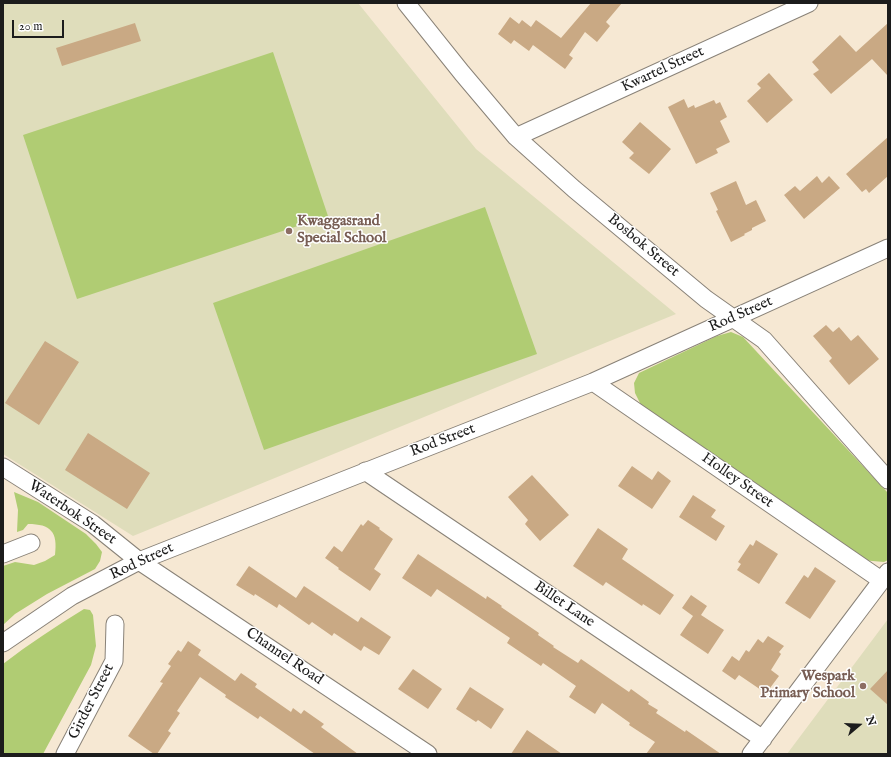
<!DOCTYPE html>
<style>
body{margin:0}
#map{position:relative;width:891px;height:757px;overflow:hidden;background:#f6e8d3;font-family:"IM FELL English",serif}
canvas{display:block}
.frame{position:absolute;inset:0;border:4px solid #1c1c1c;pointer-events:none}
.north{position:absolute;left:839px;top:705px;width:40px;height:40px;-webkit-text-stroke:3px #fff;paint-order:stroke;rotate:71deg;font-size:11px;font-weight:700;line-height:16px;text-align:center;color:#1c1c1c}
.north::after{content:'';display:block;margin:auto;width:14px;height:18px;background:#1c1c1c;clip-path:polygon(50% 0,100% 100%,50% 72%,0 100%)}
.scale{position:absolute;left:12px;top:20px;width:52px;height:18px;box-sizing:border-box;border:2px solid #1c1c1c;border-top:0;padding-left:5px;font-size:12px;line-height:14px;white-space:nowrap;color:#1c1c1c;-webkit-text-stroke:3px #fff;paint-order:stroke}
</style>
<div id="map">
<canvas width="891" height="757"></canvas>
<div class="frame"></div>
<div class="north">N</div>
<div class="scale">20 m</div>
</div>
<script>
const ctx = document.querySelector('canvas').getContext('2d');
ctx.lineJoin = 'round';
function fill(path, color) {
  ctx.fillStyle = color;
  ctx.fill(path, 'evenodd');
}
function stroke(path, color, width, dash) {
  ctx.strokeStyle = color;
  ctx.lineWidth = width;
  ctx.lineCap = dash ? 'butt' : 'round';
  ctx.setLineDash(dash || []);
  ctx.stroke(path);
}
function drawText(font, color, halo, rows, align = 'center') {
  ctx.font = font + ' "IM FELL English",serif';
  ctx.lineWidth = 3;
  ctx.setLineDash([]);
  ctx.textBaseline = 'middle';
  ctx.strokeStyle = halo;
  ctx.fillStyle = color;
  for (const [text, x, y, turn = 0] of rows) {
    ctx.save();
    ctx.translate(x, y);
    ctx.rotate((+turn || 0) * Math.PI / 180);
    ctx.textAlign = isNaN(turn) ? turn : align;
    if (halo) ctx.strokeText(text, 0, 0);
    ctx.fillText(text, 0, 0);
    ctx.restore();
  }
}
fill(new Path2D(`
 M3 3H358L476 149 676 314 133 536 3 454Z
 M888 619V754H787Z`), '#dfddbb');
fill(new Path2D(`
 M273 52 328 216 77 299 23 135Z
 M485 207 537 354 264 450 213 303Z
 M731 332 743 337 888 493V560L884 562 861 560 644 411 635 393 634 383 639 373 717 336Z
 M14 492 38 502 86 534 96 544 102 552 100 561 95 569 47 594 15 614 3 625V566L15 562 34 565 45 561 55 555C58 532 51 524 28 524L23 530 17 532 18 510Z
 M84 609 90 610 93 615 96 646 91 665 43 754H3V664C29 644 56 626 84 609Z`), '#b0cc73');
fill(new Path2D(`
 M591 3H622L606 22 610 26 597 42 585 32 569 55 573 58 565 69 533 45 529 51 514 40 511 44 498 34 510 17 519 24 522 20 531 27 536 20 561 38Z
 M135 23 141 41 62 66 56 48Z
 M888 23V76L872 59 831 94 813 74 819 70 812 62 840 35 856 52Z
 M769 73 793 100 767 123 747 101 761 88 757 84Z
 M684 99 688 108 694 105 695 108 714 100 716 104 720 102 727 117 720 121 730 142 716 149 718 153 696 164 668 107Z
 M640 122 671 149 649 174 629 158 634 153 622 142Z
 M888 137V176L869 193 866 189 862 192 846 174Z
 M817 176 822 183 829 176 840 188 804 219 784 195 795 186 800 191Z
 M736 181 746 205 756 200 766 221 752 228V230L744 234 745 235 731 242 716 211 718 210 710 193Z
 M826 325 833 332 839 327 851 341 858 335 879 359 849 385 829 361 832 358 813 336Z
 M45 341 79 362 39 425 5 403Z
 M88 433 150 473 127 509 65 470Z
 M632 466 652 480 658 471 671 481 652 509 618 486Z
 M532 475 569 515 540 541 525 524 528 520 508 497Z
 M693 495 716 510 711 517 725 526 716 541 679 517Z
 M368 520 380 528 379 529 393 539 374 569 381 574 370 591 338 569 339 568 325 558 334 546 342 552 361 524 363 526Z
 M598 528 628 549 622 559 674 595 660 615 643 604 642 606 606 582 603 586 573 566Z
 M756 540 778 554 759 584 737 570 741 564 738 562 750 544 753 546Z
 M418 554 486 599 487 596 502 606 501 607 539 633 538 635 554 646 553 647 578 663 581 659 629 692 631 689 649 702 648 704 658 710 656 713 685 732 686 730 721 754H646L655 742 629 725 630 723 602 703 595 714 569 697 576 686 543 663 541 666 507 643 510 638 437 589 431 597 402 578Z
 M249 566 296 598 304 586 358 622 361 617 391 637 379 655 364 646 361 651 334 633 332 636 312 622 309 625 279 604 277 608 255 594 254 596 236 585Z
 M815 567 836 581 810 619 785 603 804 575 808 578Z
 M691 595 707 606 701 615 724 630 708 654 680 635 693 616 682 608Z
 M768 636 784 646 779 652 781 654 771 670 779 676 770 688 767 686 764 692 739 675 735 680 722 671 732 656 739 661 746 650 749 652 758 639 763 643Z
 M188 641 201 650 198 655 235 681 241 673 257 684 255 687 291 712 293 708 301 714 304 710 324 724 321 727 358 754H315L260 716 258 719 225 697 226 695 200 677 177 711 180 713 168 731 171 733 157 754H154L128 736 163 683 160 682 171 666 168 664 178 650 181 652Z
 M413 669 442 689 428 709 398 689Z
 M888 670V705L870 689Z
 M470 687 504 709 491 729 478 720 476 722 456 709Z
 M527 730 562 754H511Z`), '#c9a984');
const street = new Path2D(`
 M406 3 462 73 516 137 574 189 706 299 764 340 888 480
 M516 137 809 3
 M593 382 881 580
 M3 467 93 524 139 561 428 754
 M365 471 763 739
 M3 554 31 543
 M3 643 72 596 139 561 593 382 888 248
 M65 754 114 661 115 624
 M751 754 888 572`);
stroke(street, '#898278', 19);
stroke(street, '#fff', 17);
for (const [x, y, r, color] of [
 [289,231,4,"#8d6e63"],
 [863,686,4,"#8d6e63"]
]) {
  const dot = new Path2D();
  dot.arc(x, y, r, 0, 2 * Math.PI);
  ctx.fillStyle = color;
  ctx.fill(dot);
  stroke(dot, '#fff', 1.5);
}
drawText('15px', '#1c1c1c', '#fff', [
 ["Kwartel Street",663,70,-25],
 ["Bosbok Street",643,246,40],
 ["Rod Street",741,315,-24],
 ["Rod Street",443,441,-21],
 ["Holley Street",737,481,35],
 ["Waterbok Street",72,513,34],
 ["Rod Street",142,562,-25],
 ["Billet Lane",564,605,34],
 ["Channel Road",284,657,34],
 ["Girder Street",92,702,-63]
]);
drawText('bold 15px', '#785e54', '#fff', [
 ["Kwaggasrand",297,222],
 ["Special School",297,239],
 ["Wespark",855,677,"right"],
 ["Primary School",855,694,"right"]
], 'left');
</script>
